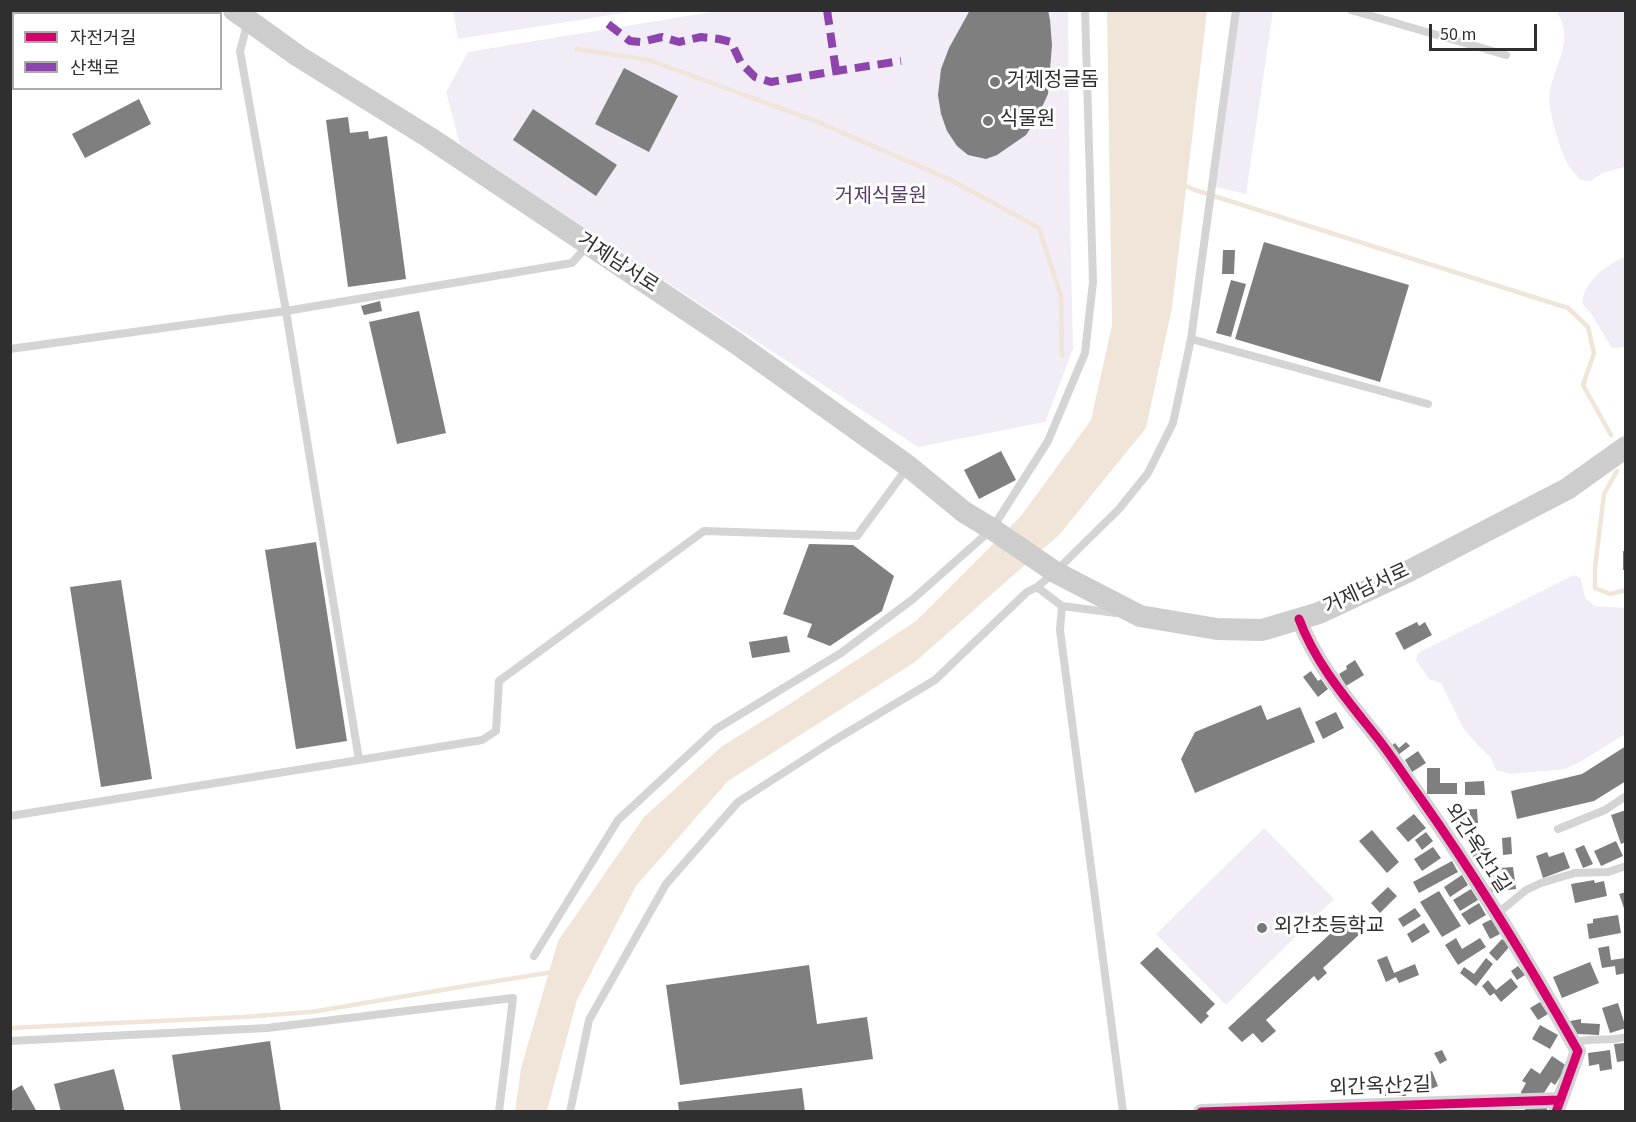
<!DOCTYPE html>
<meta charset="utf-8">
<style>
body{margin:0}
#map{position:relative;width:1636px;height:1122px;overflow:hidden;background:#fff;font-family:"Source Sans 3","Noto Sans KR",sans-serif}
canvas{display:block}
.frame{position:absolute;inset:0;border:12px solid #2f2f2f;pointer-events:none}
.legend{position:absolute;left:12px;top:12px;width:210px;height:78px;box-sizing:border-box;background:#fff;border:2px solid #acacac;margin:0;padding:8px 10px;list-style:none;font-size:18px;color:#2f2f2f}
.legend li{display:flex;align-items:center;gap:12px;height:30px}
.legend b{width:30px;border:2px solid #acacac}
.scale{position:absolute;left:1429px;top:24px;width:108px;height:27px;box-sizing:border-box;border:3px solid #2f2f2f;border-top:0;padding-left:8px;font-size:18px;line-height:21px;white-space:nowrap;color:#2f2f2f;-webkit-text-stroke:4px #fff;paint-order:stroke}
</style>
<div id="map">
<canvas width="1636" height="1122"></canvas>
<div class="frame"></div>
<ul class="legend">
<li><b style="height:8px;background:#d6006c"></b>자전거길</li>
<li><b style="height:8px;background:#8e44ad"></b>산책로</li>
</ul>
<div class="scale">50 m</div>
</div>
<script>
const ctx = document.querySelector('canvas').getContext('2d');
ctx.lineJoin = 'round';
function fill(path, color) {
  ctx.fillStyle = color;
  ctx.fill(path, 'evenodd');
}
function stroke(path, color, width, dash) {
  ctx.strokeStyle = color;
  ctx.lineWidth = width;
  ctx.lineCap = dash ? 'butt' : 'round';
  ctx.setLineDash(dash || []);
  ctx.stroke(path);
}
function drawText(font, color, halo, rows, align = 'center') {
  ctx.font = font + ' "Source Sans 3","Noto Sans KR",sans-serif';
  ctx.lineWidth = 6;
  ctx.setLineDash([]);
  ctx.textBaseline = 'middle';
  ctx.strokeStyle = halo;
  ctx.fillStyle = color;
  for (const [text, x, y, turn = 0] of rows) {
    ctx.save();
    ctx.translate(x, y);
    ctx.rotate((+turn || 0) * Math.PI / 180);
    ctx.textAlign = isNaN(turn) ? turn : align;
    if (halo) ctx.strokeText(text, 0, 0);
    ctx.fillText(text, 0, 0);
    ctx.restore();
  }
}
fill(new Path2D(`
 M453 11V10L636 11 458 39Z
 M717 11H1068L1070 224 1073 349 1045 422 918 447 598 237 460 144 446 92 468 52Z
 M1236 11H1273L1246 194 1212 186Z
 M1556 11H1625V167L1602 173 1591 181 1580 180C1577 175 1572 171 1569 166 1560 151 1546 106 1550 90 1556 62 1575 38 1556 11Z
 M1625 257V347L1612 348 1592 315 1582 303C1585 280 1605 266 1625 257Z
 M1574 575 1581 578 1585 598 1595 606 1625 608V734L1580 762 1565 769 1511 774 1496 770 1491 758 1474 741 1464 729 1441 683 1429 679 1416 660 1418 653Z
 M1264 828 1334 899 1226 1005 1156 934Z`), '#f1ecf5');
fill(new Path2D(`
 M1107 11H1207L1172 308 1146 428 1060 534 915 662 728 781 636 886 577 1000 547 1111 515 1112 521 1068 558 941 644 817 721 747 788 705 916 621 1021 516 1091 420 1112 325Z`), '#f1e5da');
stroke(new Path2D(`
 M576 49 649 60 818 122 953 181 1039 228 1061 297 1062 356
 M1181 184 1195 190 1568 308 1588 327 1594 353 1583 385 1611 435
 M1617 471 1604 494 1595 568V588L1610 594 1626 590
 M10 1028 242 1017 311 1012 478 984 553 972`), '#f1e5da', 4.5);
fill(new Path2D(`
 M970 10H1048L1050 20 1052 45 1048 94 1036 120 1026 135 997 155 986 159 968 155 957 146 947 131 941 114 938 95 941 69 949 48Z
 M624 68 678 96 649 152 595 124Z
 M139 99 151 124 85 158 72 134Z
 M533 109 617 165 596 196 513 140Z
 M348 117 350 133 368 131 369 139 387 136 406 279 348 287 326 120Z
 M1264 242 1409 285 1380 382 1235 339Z
 M1223 250H1235L1234 274H1222Z
 M1231 280 1246 284 1231 337 1216 333Z
 M380 301 382 311 364 315 361 306Z
 M419 311 446 433 397 444 369 322Z
 M1001 451 1016 480 979 499 964 470Z
 M316 542 347 741 296 749 265 550Z
 M809 544 853 545 894 576 882 611 830 646 807 637 812 624 783 614Z
 M1623 551 1626 552V570H1623Z
 M121 580 152 779 101 787 70 587Z
 M1417 622 1419 626 1425 622 1432 635 1404 650 1395 633Z
 M787 636 790 652 752 658 749 642Z
 M1355 660 1364 675 1346 686 1339 674 1347 669 1346 666Z
 M1311 671 1318 681 1321 679 1328 689 1318 697 1303 677Z
 M1261 705 1267 720 1300 707 1315 742 1195 793 1181 759 1195 732Z
 M1336 712 1344 728 1323 739 1315 722Z
 M1406 742 1410 746 1398 755 1391 746 1395 743 1399 748Z
 M1626 746V781L1594 801 1517 819 1511 791 1582 774Z
 M1418 751 1426 763 1412 772 1405 760Z
 M1427 768H1440V783H1457V794H1427Z
 M1484 781 1485 795H1465V782Z
 M1477 809 1478 823 1456 824V810Z
 M1626 810V822H1624L1626 827V842L1621 844 1611 815Z
 M1414 814 1426 828 1408 842 1396 828Z
 M1372 830 1399 862 1387 873 1359 841Z
 M1426 832 1433 841 1422 850 1415 840Z
 M1511 837 1512 854 1503 855 1502 838Z
 M1616 841 1623 856 1601 866 1594 851Z
 M1584 845 1593 864 1583 868 1575 849Z
 M1433 847 1441 858 1422 871 1414 859Z
 M1472 848H1490V859H1473Z
 M1547 852 1549 857 1564 852 1570 868 1543 878 1536 856Z
 M1452 861 1458 872 1419 893 1413 882Z
 M1513 867 1516 889 1491 892 1488 875 1500 873V868Z
 M1462 875 1468 885 1450 897 1444 887Z
 M1594 880 1595 883 1604 881 1607 896 1575 903 1571 884Z
 M1388 887 1397 896 1380 913 1371 903Z
 M1471 889 1478 900 1460 911 1453 900Z
 M1439 891 1461 926 1442 937 1420 902Z
 M1626 892V911H1625L1619 894Z
 M1479 903 1486 915 1469 925 1461 914Z
 M1415 908 1421 916 1403 927 1398 919Z
 M1618 915 1621 933 1589 939 1587 924 1593 923V919Z
 M1492 919 1500 934 1490 939 1482 924Z
 M1343 922 1351 930 1356 925 1362 932 1323 968 1327 973 1318 981 1314 976 1266 1020 1276 1031 1262 1043 1253 1033 1242 1042 1228 1028Z
 M1424 923 1430 932 1412 943 1407 934Z
 M1456 938 1462 949 1480 938 1486 947 1458 965 1445 945Z
 M1502 939 1510 946 1497 961 1489 953Z
 M1609 946 1611 960 1626 958V973L1616 975 1615 966 1602 968 1598 948Z
 M1157 947 1215 1004 1206 1013 1209 1016 1201 1024 1140 963Z
 M1387 956 1394 973 1415 964 1419 975 1399 983 1396 977 1386 982 1377 960Z
 M1486 958 1493 964 1476 986 1460 973 1464 967 1474 974Z
 M1590 962 1599 983 1562 998 1553 977Z
 M809 965 817 1024 867 1017 873 1059 680 1085 666 985Z
 M1518 966 1525 975 1517 980 1511 971Z
 M1511 978 1518 987 1501 1002 1494 993 1490 996 1482 986 1488 980 1496 990Z
 M1540 1002 1548 1014 1538 1020 1530 1008Z
 M1618 1003 1626 1028 1610 1033 1602 1008Z
 M1581 1019V1023L1600 1024 1599 1035 1577 1034 1570 1021Z
 M1540 1025 1558 1035 1550 1049 1532 1039Z
 M270 1041 281 1112H181L172 1055Z
 M1624 1043 1626 1053V1065H1624V1061L1617 1062 1614 1044Z
 M1442 1050 1447 1060 1440 1064 1434 1053Z
 M1610 1050 1612 1069 1600 1071 1599 1064 1589 1066 1588 1053Z
 M1552 1056 1567 1066 1555 1085 1551 1082 1542 1096 1521 1097V1092L1526 1083 1522 1081 1531 1068 1540 1074Z
 M114 1069 125 1112H61L54 1084Z
 M1432 1071 1438 1086 1417 1095 1410 1079Z
 M22 1085 37 1112H14L10 1105V1092Z
 M802 1088 805 1112H679L678 1102Z
 M1385 1092H1406V1096H1385Z
 M1525 1107H1547V1112H1525Z`), '#7f7f7f');
stroke(new Path2D(`
 M1351 10 1506 55
 M1191 339 1428 404
 M10 349 286 311 572 263 587 246
 M1062 606 1116 613
 M359 760 482 740 496 731 499 681 704 531 857 536 908 467
 M10 816 359 760 286 311 240 51 248 21
 M1558 829 1605 810 1626 796
 M1497 914 1526 890 1541 883 1575 873 1608 872 1626 866
 M534 956 618 820 716 729 841 653 913 599 992 529 1048 441 1085 353 1093 282 1085 10
 M10 1041 267 1028 513 998 499 1112
 M1573 1043C1590 1037 1608 1042 1626 1037
 M570 1112 589 1020 666 884 738 802 833 741 935 680 1027 592 1037 587
 M1123 1112 1060 630 1062 606 1037 587 1055 572 1119 509 1148 473 1173 423 1191 339 1236 10`), '#d4d4d4', 8);
stroke(new Path2D(`
 M1299 619C1316 665 1349 702 1379 740 1393 758 1405 777 1419 796 1477 878 1529 964 1578 1051L1556 1112
 M1201 1112 1560 1100`), '#d4d4d4', 16);
stroke(new Path2D(`
 M234 10 298 56 430 138 736 343 908 466 964 512 992 529 1055 572 1140 616 1217 629 1262 630 1319 613 1407 572 1567 489 1626 447`), '#cdcdcd', 22);
stroke(new Path2D(`
 M827 10 836 71
 M608 24 630 41 641 42 662 37 679 42 701 37 719 39 731 42 741 63 755 77 771 82 836 71 901 61`), '#8e44ad', 8, [15, 8]);
stroke(new Path2D(`
 M1299 619C1316 665 1349 702 1379 740 1393 758 1405 777 1419 796 1477 878 1529 964 1578 1051L1556 1112
 M1201 1112 1560 1100`), '#d6006c', 9);
for (const [x, y, r, color] of [
 [995,82,6,"#787878"],
 [988,121,6,"#787878"],
 [1262,928,6,"#787878"]
]) {
  const dot = new Path2D();
  dot.arc(x, y, r, 0, 2 * Math.PI);
  ctx.fillStyle = color;
  ctx.fill(dot);
  stroke(dot, '#fff', 2);
}
drawText('20px', '#2f2f2f', '#fff', [
 ["거제정글돔",1007,82],
 ["식물원",1000,121],
 ["외간초등학교",1274,928]
], 'left');
drawText('20px', '#593d6a', '#fff', [
 ["거제식물원",881,198]
]);
drawText('20px', '#2f2f2f', '#fff', [
 ["거제남서로",617,264,33],
 ["거제남서로",1367,590,-25],
 ["외간옥산1길",1476,849,57],
 ["외간옥산2길",1380,1088,-2]
]);
</script>
